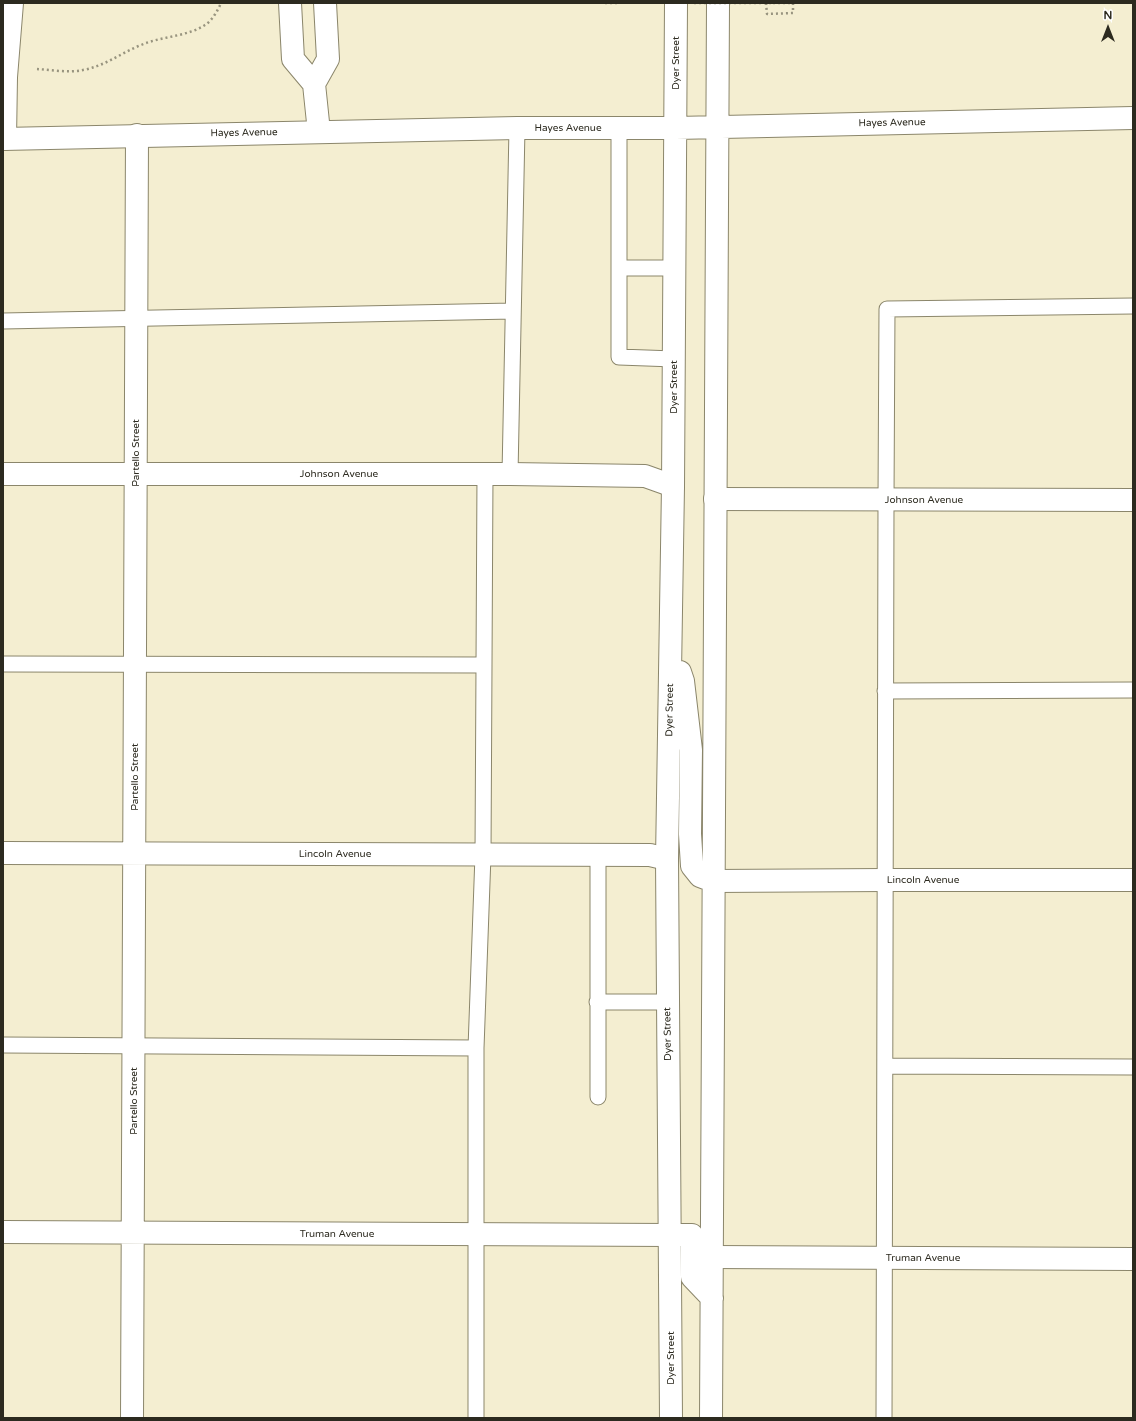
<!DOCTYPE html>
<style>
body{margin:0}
#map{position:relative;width:1136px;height:1421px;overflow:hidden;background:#f4eed1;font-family:"Varela Round",sans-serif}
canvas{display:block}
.frame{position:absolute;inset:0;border:4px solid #2c2a1f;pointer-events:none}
.north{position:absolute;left:1088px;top:8px;width:40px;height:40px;-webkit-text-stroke:3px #fff;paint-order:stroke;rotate:0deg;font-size:11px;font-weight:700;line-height:16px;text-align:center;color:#2c2a1f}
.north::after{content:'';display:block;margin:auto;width:14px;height:18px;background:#2c2a1f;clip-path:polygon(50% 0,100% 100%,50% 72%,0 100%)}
</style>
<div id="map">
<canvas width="1136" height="1421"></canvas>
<div class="frame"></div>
<div class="north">N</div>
</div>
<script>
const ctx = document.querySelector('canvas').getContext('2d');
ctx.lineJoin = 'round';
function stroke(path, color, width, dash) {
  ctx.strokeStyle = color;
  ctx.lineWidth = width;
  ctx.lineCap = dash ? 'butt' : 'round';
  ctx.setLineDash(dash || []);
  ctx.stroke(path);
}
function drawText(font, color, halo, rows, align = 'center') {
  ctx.font = font + ' "Varela Round",sans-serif';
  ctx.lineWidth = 3;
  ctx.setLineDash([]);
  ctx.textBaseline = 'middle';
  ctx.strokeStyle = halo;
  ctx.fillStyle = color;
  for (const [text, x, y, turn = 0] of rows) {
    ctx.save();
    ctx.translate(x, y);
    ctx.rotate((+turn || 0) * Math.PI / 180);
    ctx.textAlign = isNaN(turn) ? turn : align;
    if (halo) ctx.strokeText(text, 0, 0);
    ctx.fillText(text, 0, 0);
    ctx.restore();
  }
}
const lane = new Path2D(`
 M619 128V268
 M3 321 513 311
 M674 359 619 357V268H675
 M510 474 517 128
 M3 664 484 665
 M885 691 1133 690
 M597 1002H668
 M3 1045 476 1048
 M885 1066 1133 1067
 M598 1097V855
 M476 1418V1048L483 855 485 474
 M884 1418 886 499 887 309 1133 306`);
const street = new Path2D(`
 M290 3 293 59 314 84 328 59 325 3
 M314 84 319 132
 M5 139 6 77 12 3
 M3 474H510L645 476 673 486
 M715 499 1133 500
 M3 853 650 855 667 859
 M713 881 886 880H1133
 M3 1232 671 1235
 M712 1257 1133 1259
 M132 1418 137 135`);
const secondary = new Path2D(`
 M3 139 517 128H676L1133 118
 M680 672 683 681 691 750 690 834 692 866 700 876 713 881
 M671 1235H692V1277L712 1298
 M671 1418 667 859 673 486 676 3
 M711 1418 718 3`);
stroke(lane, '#8b866b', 17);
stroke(street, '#8b866b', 24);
stroke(secondary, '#8b866b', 24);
stroke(new Path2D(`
 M605 3H617
 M766 3 767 14 793 13V3H773
 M37 69C52 70 69 73 83 70 105 66 121 53 141 45 162 36 186 37 205 25 212 21 218 10 221 3`), '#98947f', 2.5, [2, 3]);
stroke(lane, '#fff', 15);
stroke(street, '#fff', 22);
stroke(secondary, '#fff', 22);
stroke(new Path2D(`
 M694 3H773`), '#98947f', 2.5, [2, 3]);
drawText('10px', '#2c2a1f', '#fff', [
 ["Dyer Street",676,63,-90],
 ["Hayes Avenue",892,123,-1],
 ["Hayes Avenue",568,128],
 ["Hayes Avenue",244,133,-1],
 ["Dyer Street",674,387,-90],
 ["Partello Street",136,453,-90],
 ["Johnson Avenue",339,474],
 ["Johnson Avenue",924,500],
 ["Dyer Street",670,710,-89],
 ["Partello Street",135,777,-90],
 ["Lincoln Avenue",335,854],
 ["Lincoln Avenue",923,880],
 ["Dyer Street",668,1034,-91],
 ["Partello Street",134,1101,-90],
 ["Truman Avenue",337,1234],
 ["Truman Avenue",923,1258],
 ["Dyer Street",671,1358,-90]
]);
</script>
